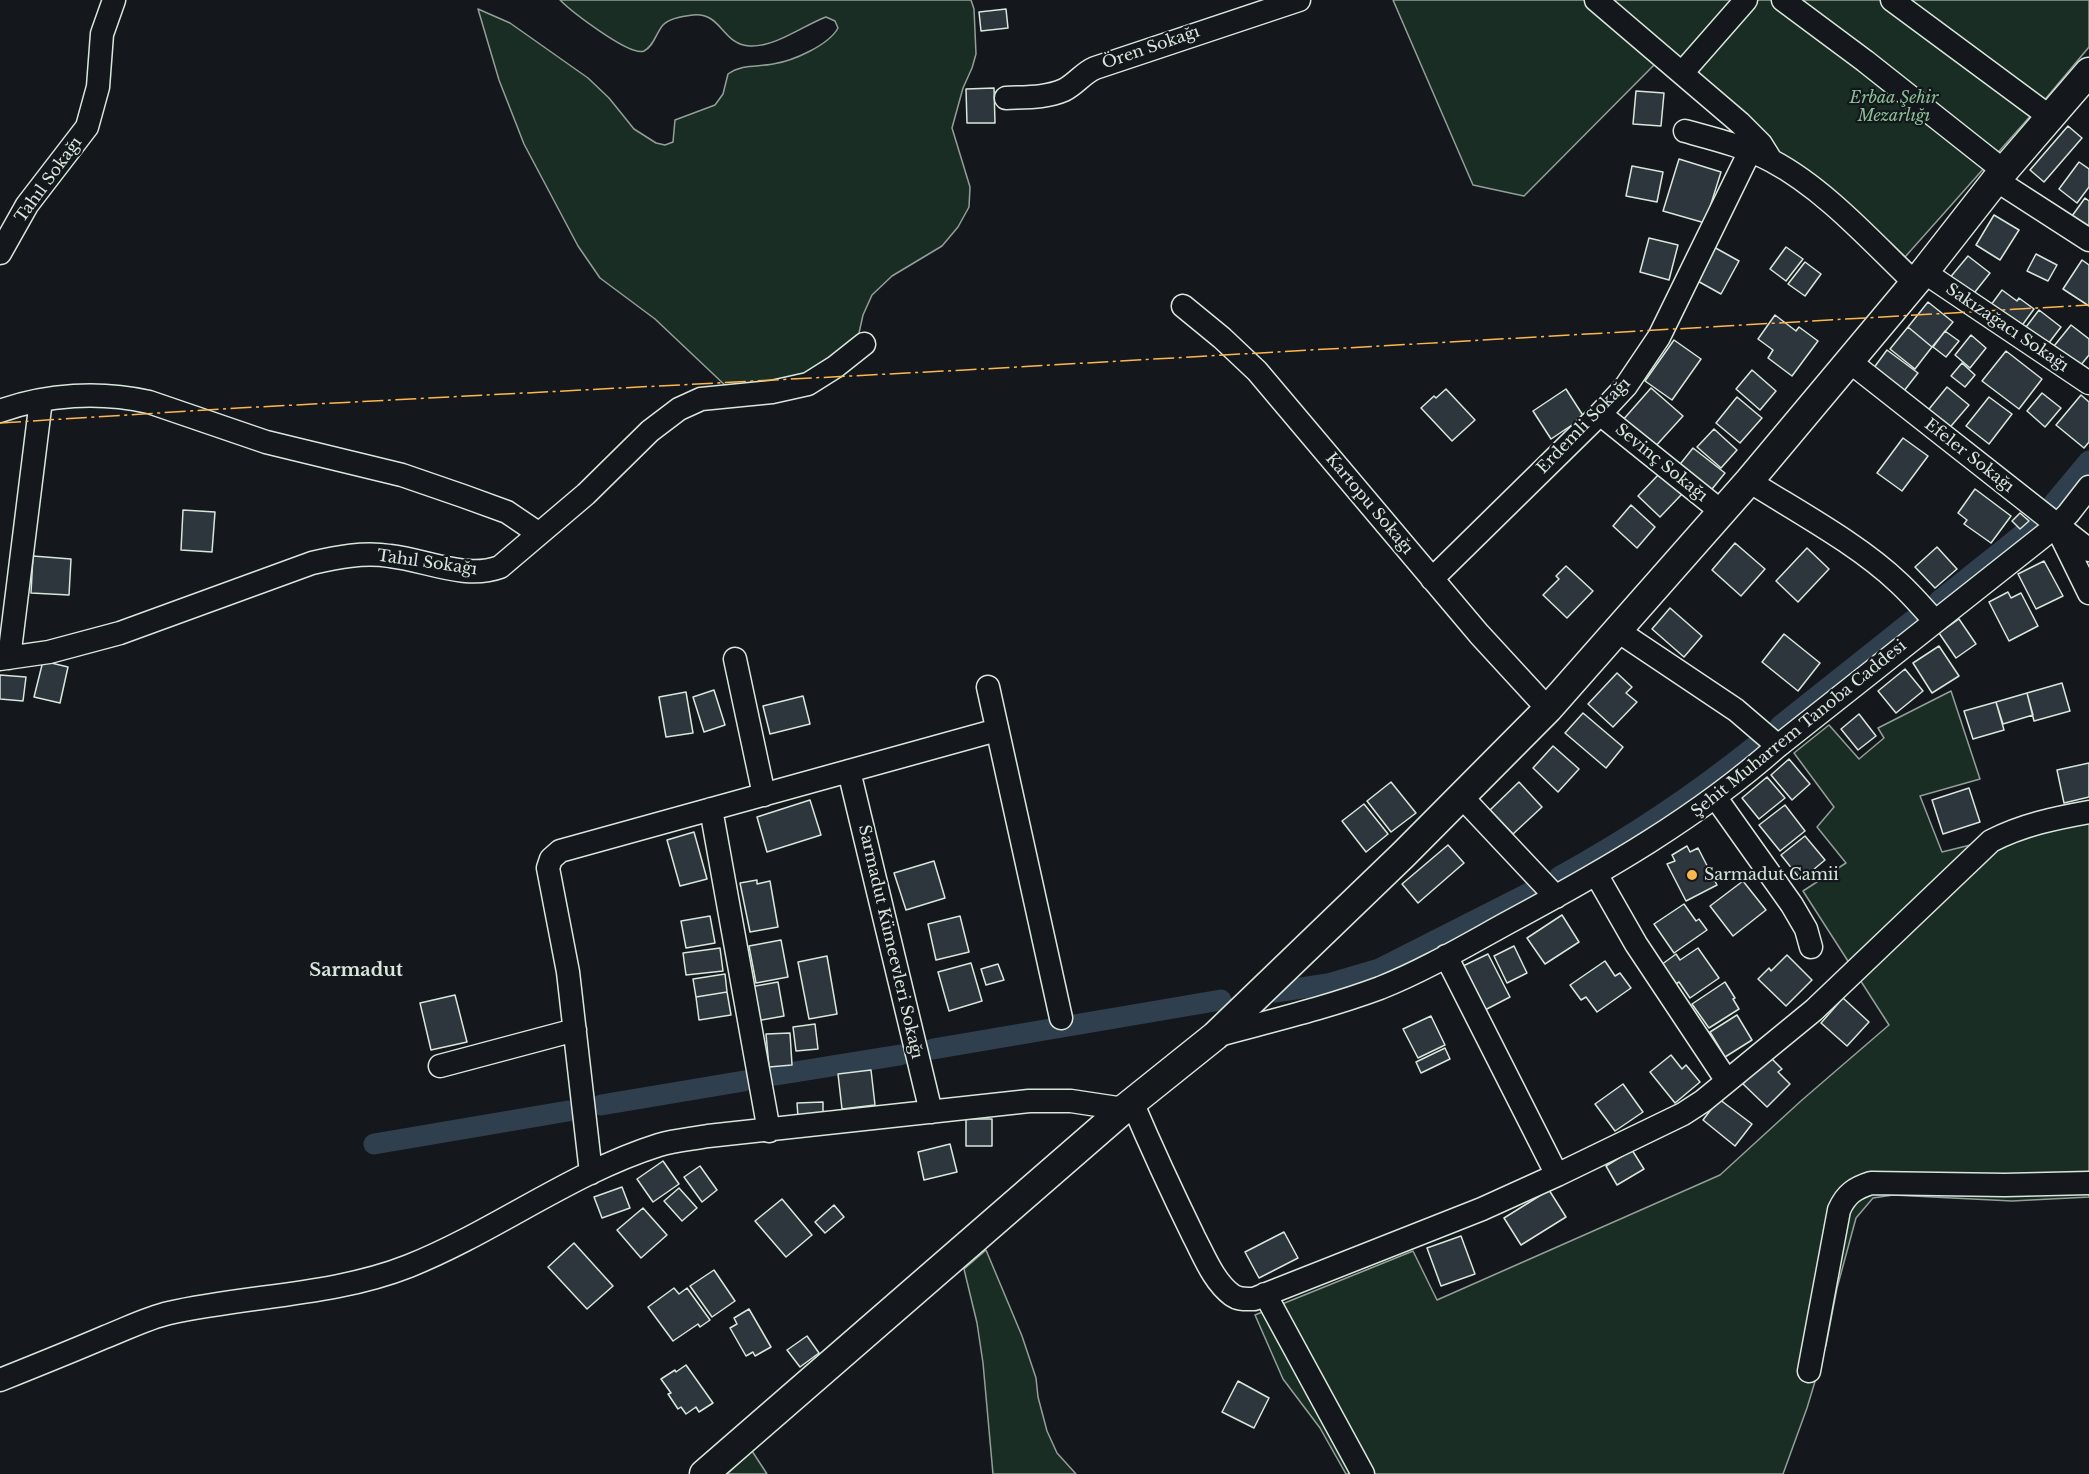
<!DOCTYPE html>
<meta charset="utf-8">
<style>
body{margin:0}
canvas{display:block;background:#14181c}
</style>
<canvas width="2089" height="1474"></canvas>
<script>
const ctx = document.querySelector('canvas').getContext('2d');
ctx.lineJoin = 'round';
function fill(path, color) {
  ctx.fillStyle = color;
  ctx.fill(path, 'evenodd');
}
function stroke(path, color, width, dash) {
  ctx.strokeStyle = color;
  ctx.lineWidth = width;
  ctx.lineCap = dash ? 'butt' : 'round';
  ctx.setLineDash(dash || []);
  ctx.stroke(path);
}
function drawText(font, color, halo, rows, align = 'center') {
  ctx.font = font + ' "Libre Baskerville",serif';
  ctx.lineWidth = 4.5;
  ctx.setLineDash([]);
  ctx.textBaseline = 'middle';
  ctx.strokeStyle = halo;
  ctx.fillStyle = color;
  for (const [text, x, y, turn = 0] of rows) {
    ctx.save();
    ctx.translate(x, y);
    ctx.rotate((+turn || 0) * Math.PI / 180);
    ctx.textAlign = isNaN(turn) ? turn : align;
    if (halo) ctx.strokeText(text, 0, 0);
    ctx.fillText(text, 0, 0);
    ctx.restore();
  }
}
const green = new Path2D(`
 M560 0H971L974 9 976 54 972 68 963 88 952 128 970 187 969 207 958 227 942 246 892 276 872 295 863 315 859 333 841 354 813 374 728 388 655 319 600 278 578 246 524 144 499 80 478 9 510 23 588 78 609 98 634 129 656 143 665 145 673 142 675 120 715 105 723 94 728 74C742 64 757 67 773 64 793 61 829 45 838 28L835 21 826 17C802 26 776 47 750 46 722 45 722 12 693 15 683 16 670 18 663 25 656 33 654 46 644 51 630 57 571 11 560 0Z
 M1393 0H2089V47L2042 103 1905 257 1843 205 1655 64 1524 196 1473 185Z
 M1951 691 1980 779 1920 796 1942 852 2031 830 2089 819V1197L2012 1201 1893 1195 1873 1198 1856 1218 1837 1288 1826 1345 1807 1408 1783 1474H1346L1320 1428 1283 1379 1255 1315 1413 1251 1437 1300 1720 1175 1802 1100 1889 1025 1803 891 1846 863 1817 827 1834 807 1794 753 1829 725 1859 759 1884 738 1878 728Z
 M986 1250 1022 1336 1036 1378 1038 1397 1047 1431 1057 1453 1076 1474H993L983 1363 977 1323 964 1269Z
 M752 1451 767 1474H727Z`);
fill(green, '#1a2d24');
stroke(green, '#939e99', 1.5);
stroke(new Path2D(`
 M2054 503 2089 461
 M1939 601 2033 526
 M1780 726 1912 621
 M1559 877C1628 839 1693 796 1754 747
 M1275 992 1328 984 1379 969 1529 893
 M933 1049 1221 1000
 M776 1075 900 1055
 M601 1105 744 1081
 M374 1144 568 1111`), '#2f3f4d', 21);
const building = new Path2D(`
 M1006 9 1008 28 981 31 979 12Z
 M994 88 995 123H967L966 89Z
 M1636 91 1664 93 1661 126 1633 124Z
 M2068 126 2082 138 2044 182 2030 170Z
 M1679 159 1721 172 1705 223 1663 211Z
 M2079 162 2089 169V187L2077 203 2059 189Z
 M1632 166 1663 172 1657 202 1626 196Z
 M2085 198 2089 201V228L2072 216Z
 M1994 215 2019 230 2000 260 1976 245Z
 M1649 238 1678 245 1669 280 1640 272Z
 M1712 246 1739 261 1721 294 1694 279Z
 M1786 247 1803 259 1786 281 1770 269Z
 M2036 254 2057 265 2048 281 2027 271Z
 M1968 256 1990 273 1971 297 1948 280Z
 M2082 260 2089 265V306L2063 289Z
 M1805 262 1821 274 1805 296 1788 284Z
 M2002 290 2017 301 2019 298 2034 309 2018 331 1988 309Z
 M1928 302 1953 322 1932 347 1908 327Z
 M2039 310 2061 327 2045 348 2023 331Z
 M1775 315 1796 331 1799 327 1818 341 1792 376 1768 358 1773 350 1758 339Z
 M2071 325 2089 339V355L2075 372 2050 351Z
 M1908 327 1932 347 1915 369 1890 349Z
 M1945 331 1959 341 1946 357 1933 347Z
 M1971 335 1986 348 1970 368 1955 355Z
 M1674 340 1701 359 1672 400 1645 381Z
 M1887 350 1918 373 1900 396 1870 373Z
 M2006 351 2042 379 2019 409 1982 381Z
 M1962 363 1975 375 1965 387 1951 376Z
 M1752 370 1776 391 1760 410 1736 389Z
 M1947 387 1969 405 1946 432 1925 414Z
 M1651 388 1683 416 1653 449 1622 421Z
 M1446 389 1475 420 1452 441 1421 408 1434 396 1436 398Z
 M1566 389 1584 417 1551 439 1533 411Z
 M2042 393 2061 408 2045 427 2027 411Z
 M2081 395 2089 402V442L2084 448 2056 425Z
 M1737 397 1762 418 1740 443 1716 423Z
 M1989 397 2012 414 1989 444 1966 426Z
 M1714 429 1737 450 1721 468 1697 447Z
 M1903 438 1928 456 1902 491 1877 473Z
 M1693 448 1725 473 1708 494 1677 468Z
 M1660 473 1682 494 1660 517 1638 496Z
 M1975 489 2011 516 1991 543 1964 524 1967 520 1958 513Z
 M1631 505 1655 527 1637 548 1613 526Z
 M183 510 215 512 212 552 181 550Z
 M2020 513 2029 521 2020 529 2012 521Z
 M1735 543 1765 569 1741 596 1712 570Z
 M1937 547 1957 569 1935 588 1915 567Z
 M1807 548 1829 569 1798 602 1776 581Z
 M33 556 71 559 69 595 31 593Z
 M2044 561 2063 596 2036 609 2018 574Z
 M1566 566 1593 591 1567 618 1543 595 1559 579 1556 576Z
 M2008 592 2011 598 2021 593 2038 626 2009 641 1989 602Z
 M1670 608 1702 636 1684 657 1652 629Z
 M1959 619 1976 644 1956 658 1939 633Z
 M1784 634 1820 663 1798 691 1762 662Z
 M1939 646 1959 676 1932 693 1913 663Z
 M43 661 68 667 60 703 34 697Z
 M1905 669 1923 691 1896 713 1878 691Z
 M1617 673 1632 687 1626 693 1637 702 1613 727 1588 704Z
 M0 675 26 677 23 701 0 699Z
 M2062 683 2070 711 2034 721 2027 693Z
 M714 690 725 725 704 732 693 697Z
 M686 692 693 733 666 737 659 697Z
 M2027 693 2033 715 2003 724 1996 702Z
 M803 696 810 724 770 734 763 706Z
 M1996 702 2004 730 1973 739 1964 711Z
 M1583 713 1623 747 1606 768 1565 733Z
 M1859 714 1876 736 1858 750 1841 729Z
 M1553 746 1579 769 1558 792 1533 768Z
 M1789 759 1810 784 1792 800 1771 775Z
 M2089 763V797L2064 803 2057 770Z
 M1767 777 1785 798 1759 819 1742 798Z
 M1391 782 1416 813 1391 832 1367 801Z
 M1519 782 1542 807 1513 834 1490 810Z
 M1969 788 1980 822 1943 834 1932 800Z
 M810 800 821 835 767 852 757 817Z
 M1364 804 1388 834 1366 852 1342 821Z
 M1785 805 1805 831 1780 851 1759 825Z
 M694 832 707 879 680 886 667 840Z
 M1805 836 1825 860 1801 880 1781 855Z
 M1448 845 1464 863 1418 903 1402 884Z
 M1687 846 1690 852 1698 848 1717 885 1686 901 1667 864 1675 861 1672 855Z
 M934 861 945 898 906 910 894 873Z
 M757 880V884L770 881 778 927 750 932 740 883Z
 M1743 881 1766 910 1733 936 1710 906Z
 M1684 904 1696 921 1699 919 1707 930 1674 953 1654 924Z
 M1562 915 1579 942 1545 964 1527 938Z
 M710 916 715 943 686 948 681 921Z
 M960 916 969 952 936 960 928 924Z
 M781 940 788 977 756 983 749 946Z
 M1514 946 1527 973 1507 983 1494 956Z
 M720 948 723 971 686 975 683 953Z
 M1698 948 1719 978 1690 998 1679 982 1674 985 1661 965 1676 954 1680 960Z
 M1488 954 1510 997 1483 1011 1461 967Z
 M1787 955 1812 980 1786 1006 1758 979 1769 968 1771 971Z
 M827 956 837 1014 809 1019 798 962Z
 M1605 961 1615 976 1620 973 1631 988 1597 1012 1586 997 1581 1000 1570 985Z
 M971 963 982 1001 949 1011 938 972Z
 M998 964 1004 980 986 985 981 969Z
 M725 974 727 992 696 997 693 979Z
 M778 982 784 1016 756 1021 750 987Z
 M1725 982 1735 998 1733 999 1739 1009 1709 1028 1692 1004Z
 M727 992 731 1015 699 1020 696 997Z
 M455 995 467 1042 431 1050 420 1003Z
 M1843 998 1869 1022 1847 1046 1821 1023Z
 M1737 1015 1752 1040 1725 1057 1710 1032Z
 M1431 1016 1445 1045 1418 1058 1403 1029Z
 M815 1024 818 1049 796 1051 793 1027Z
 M790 1033 792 1065 769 1067 766 1034Z
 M1445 1048 1450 1059 1421 1073 1416 1062Z
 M1671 1055 1682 1069 1686 1065 1700 1082 1675 1103 1650 1072Z
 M1768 1055 1782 1069 1778 1072 1790 1084 1767 1107 1743 1084Z
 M871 1070 875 1105 842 1109 838 1074Z
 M1623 1084 1643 1112 1615 1131 1595 1104Z
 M1719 1099 1752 1124 1735 1146 1703 1120Z
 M823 1102V1116L798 1117 797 1103Z
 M966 1119H992V1146H966Z
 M950 1144 957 1172 924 1180 918 1152Z
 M1632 1150 1644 1169 1617 1185 1606 1166Z
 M663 1161 679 1184 653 1202 637 1179Z
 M700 1166 717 1190 702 1202 684 1177Z
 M622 1187 630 1208 602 1218 594 1197Z
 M679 1188 697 1208 682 1221 664 1201Z
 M1549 1190 1566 1217 1521 1245 1504 1218Z
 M782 1199 812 1235 786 1257 755 1221Z
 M834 1205 844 1217 825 1233 815 1222Z
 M643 1208 667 1235 641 1258 617 1230Z
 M1284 1232 1298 1258 1259 1278 1245 1252Z
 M1461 1236 1475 1274 1441 1286 1427 1248Z
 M574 1243 613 1286 587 1309 548 1267Z
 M714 1270 735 1301 712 1317 690 1286Z
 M674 1288 679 1294 687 1288 710 1320 700 1327 698 1324 673 1341 648 1307Z
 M749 1309 771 1347 755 1356 753 1352 746 1356 730 1328 737 1324 734 1318Z
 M807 1336 819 1353 800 1367 787 1350Z
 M686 1365 713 1403 699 1412 696 1407 686 1414 681 1407 678 1409 668 1394 671 1393 661 1379 675 1370 676 1372Z
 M1238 1381 1269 1398 1254 1428 1222 1412Z`);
fill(building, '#2c363c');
stroke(building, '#d8e6dc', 1.5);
const minor = new Path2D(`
 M1596 0 1740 123 1761 144 1771 160
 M1783 0 1865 61 2004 171
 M1892 0 2050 117
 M1682 73 1746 0
 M1006 98C1026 97 1046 98 1064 90 1076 84 1083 73 1095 68L1299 0
 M1685 131C1714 139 1744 146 1772 161 1825 189 1872 242 1915 283
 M1996 180 2089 240
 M0 253 27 205 87 127 98 87 102 34 114 0
 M1924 272 2089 383
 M1183 306 1222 338 1257 371 1479 634 1548 709
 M1849 361 2089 550
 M0 411C47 394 100 391 149 402L266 442 402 475 463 496 507 512 538 533
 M1600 414 1722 512
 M1749 481C1798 512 1858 544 1899 583 1912 595 1923 608 1935 621
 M2058 530 2089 593
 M1432 579 1600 414 1626 386 1659 337 1750 151
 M1618 631 1736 710 1778 746
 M9 658 41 400
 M0 659 49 652 120 633 312 563C338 557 363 552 390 556 426 560 465 580 500 567L586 494 650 431 679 409 701 399 772 392 808 384 835 367 864 344
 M735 659 764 795
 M988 687 1061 1018
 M849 771 931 1112
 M1461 796 1556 897
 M1716 798 1792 905 1806 929 1811 947
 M711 809 769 1131
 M1596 874 1636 944 1727 1081
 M1446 956 1557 1175
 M1215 1036C1270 1021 1326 1008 1380 988 1425 970 1467 945 1509 922 1604 871 1697 818 1778 746L2056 526 2068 514 2089 487
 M440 1066 575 1030
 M1132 1102C1152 1149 1172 1192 1194 1237 1204 1256 1214 1282 1232 1295 1239 1300 1245 1299 1254 1299L1482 1209 1557 1175 1683 1114 1703 1101 1814 1010 1991 841C2022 825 2055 818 2089 812
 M591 1173 568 972 548 868 551 859 560 851 997 730
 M1265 1294 1363 1474
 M1809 1371 1839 1210C1846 1194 1855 1188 1871 1183L2005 1185 2089 1183
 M0 1380C35 1366 70 1352 105 1337 126 1329 147 1318 169 1313 249 1295 333 1296 409 1266 496 1231 570 1173 659 1145 675 1140 692 1139 708 1136L1029 1101H1071L1124 1109`);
const major = new Path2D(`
 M704 1474 1124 1109 1215 1036 1403 855 1548 709 1749 481 1924 272 1996 180 2089 72`);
stroke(minor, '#d8e6dc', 25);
stroke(major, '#d8e6dc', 31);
stroke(minor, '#14181c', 22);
stroke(major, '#14181c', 28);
stroke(new Path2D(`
 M0 423 238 408 965 370 2089 305`), '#ffb74d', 1.5, [21, 4.5, 3, 4.5]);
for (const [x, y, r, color] of [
 [1692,875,6,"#ffb74d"]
]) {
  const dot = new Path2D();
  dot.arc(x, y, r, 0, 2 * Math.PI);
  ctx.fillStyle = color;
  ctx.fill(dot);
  stroke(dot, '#14181c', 2);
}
drawText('16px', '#d8e6dc', '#14181c', [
 ["Ören Sokağı",1151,48,-19],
 ["Tahıl Sokağı",49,180,-54],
 ["Sakızağacı Sokağı",2007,328,34],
 ["Erdemli Sokağı",1584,426,-46],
 ["Efeler Sokağı",1969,456,38],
 ["Sevinç Sokağı",1661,463,39],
 ["Kartopu Sokağı",1369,504,50],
 ["Tahıl Sokağı",427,563,8],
 ["Şehit Muharrem Tanoba Caddesi",1799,729,-39],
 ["Sarmadut Kümeevleri Sokağı",890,942,77]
]);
drawText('italic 16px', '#8ac095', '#14181c', [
 ["Erbaa Şehir",1894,98],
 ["Mezarlığı",1894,116]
]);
drawText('16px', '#d8e6dc', '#14181c', [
 ["Sarmadut Camii",1704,875]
], 'left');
drawText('bold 18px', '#d8e6dc', '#14181c', [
 ["Sarmadut",356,971]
]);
</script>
